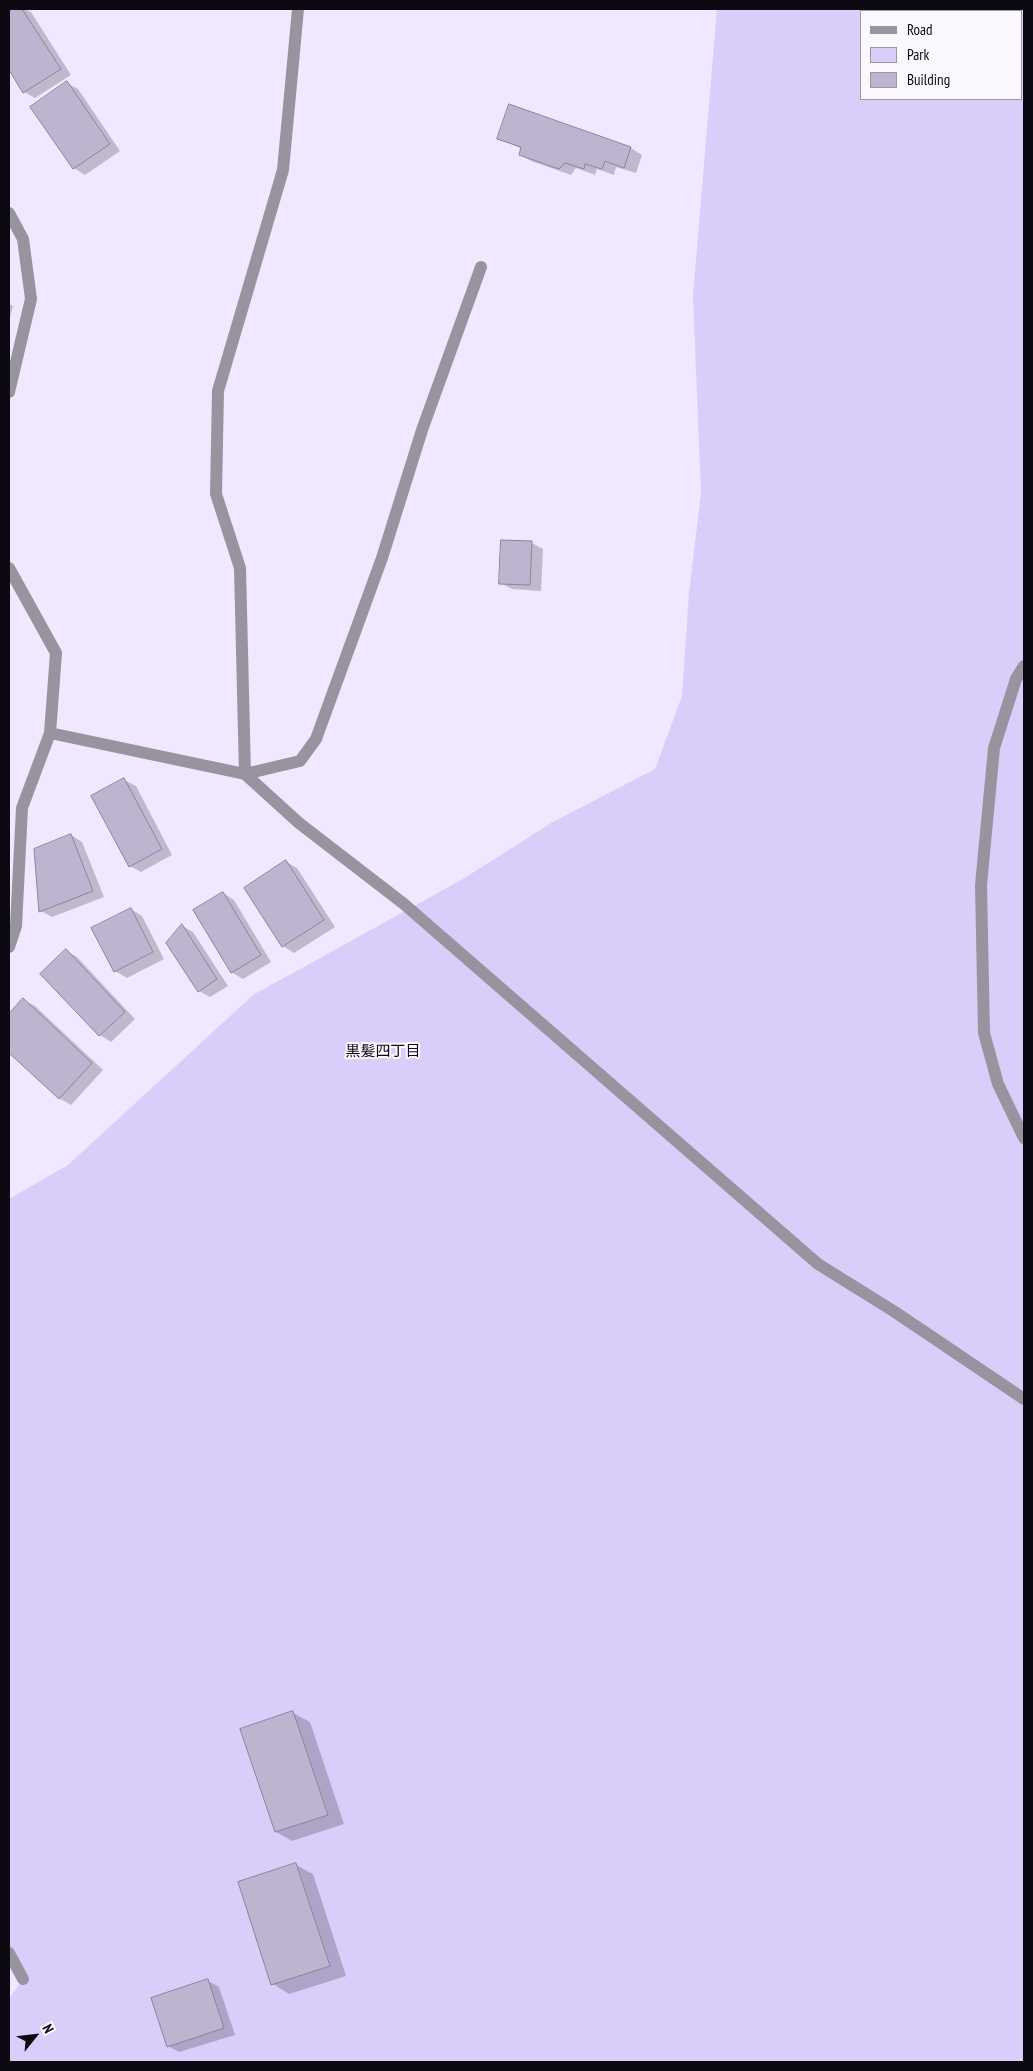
<!DOCTYPE html>
<meta charset="utf-8">
<style>
body{margin:0}
#map{position:relative;width:1033px;height:2071px;overflow:hidden;background:#efe8ff;font-family:"PT Sans Narrow",sans-serif}
canvas{display:block}
.frame{position:absolute;inset:0;border:10px solid #0c0912;pointer-events:none}
.legend{position:absolute;left:860px;top:10px;width:162px;height:90px;box-sizing:border-box;background:#faf8fe;border:1px solid #9b98a0;margin:0;padding:6px 9px;list-style:none;font-size:15px;color:#0c0912}
.legend li{display:flex;align-items:center;gap:10px;height:25px}
.legend b{width:25px;border:1px solid #9b98a0}
.north{position:absolute;left:10px;top:2011px;width:50px;height:50px;-webkit-text-stroke:4px #faf8fe;paint-order:stroke;rotate:61deg;font-size:14px;font-weight:700;line-height:20px;text-align:center;color:#0c0912}
.north::after{content:'';display:block;margin:auto;width:18px;height:22px;background:#0c0912;clip-path:polygon(50% 0,100% 100%,50% 72%,0 100%)}
</style>
<div id="map">
<canvas width="1033" height="2071"></canvas>
<div class="frame"></div>
<ul class="legend">
<li><b style="height:6px;background:#9794a0"></b>Road</li>
<li><b style="height:14px;background:#dbcdfa"></b>Park</li>
<li><b style="height:14px;background:#bdb4d0"></b>Building</li>
</ul>
<div class="north">N</div>
</div>
<script>
const ctx = document.querySelector('canvas').getContext('2d');
ctx.lineJoin = 'round';
function fill(path, color) {
  ctx.fillStyle = color;
  ctx.fill(path, 'evenodd');
}
function stroke(path, color, width, dash) {
  ctx.strokeStyle = color;
  ctx.lineWidth = width;
  ctx.lineCap = dash ? 'butt' : 'round';
  ctx.setLineDash(dash || []);
  ctx.stroke(path);
}
function drawText(font, color, halo, rows, align = 'center') {
  ctx.font = font + ' "PT Sans Narrow","Noto Sans JP",sans-serif';
  ctx.lineWidth = 4;
  ctx.setLineDash([]);
  ctx.textBaseline = 'middle';
  ctx.strokeStyle = halo;
  ctx.fillStyle = color;
  for (const [text, x, y, turn = 0] of rows) {
    ctx.save();
    ctx.translate(x, y);
    ctx.rotate((+turn || 0) * Math.PI / 180);
    ctx.textAlign = isNaN(turn) ? turn : align;
    if (halo) ctx.strokeText(text, 0, 0);
    ctx.fillText(text, 0, 0);
    ctx.restore();
  }
}
fill(new Path2D(`
 M717 9H1024V2062H9V1999L23 1979 9 1952V1199L68 1165 253 995 463 879 551 823 655 769 682 696 689 593 701 493 693 295ZM862 11H1022V99H862Z`), '#dbcdfa');
fill(new Path2D(`
 M9 9H24L31 12 71 75 35 98 24 92 9 68Z
 M67 83 78 89 120 151 85 175 74 168Z
 M510 106 631 148 642 155 636 173 616 167 614 175 597 169 595 175 576 168 571 175 531 161 520 154 522 149 499 138Z
 M9 304 13 306 9 321Z
 M532 543 543 549 541 591 512 589 501 583Z
 M124 780 136 786 172 855 141 872 130 866Z
 M71 835 82 842 104 897 52 917 41 911Z
 M286 862 297 868 335 927 294 953 283 946Z
 M223 893 234 900 271 962 243 979 231 972Z
 M131 909 142 916 164 959 127 978 115 971 93 928Z
 M182 926 193 932 228 986 210 997 199 991Z
 M66 951 77 957 135 1019 111 1042 100 1035Z
 M23 1000 35 1006 103 1070 71 1105 59 1098 9 1051V1016Z
 M293 1713 310 1722 344 1824 292 1841 276 1832Z
 M296 1865 313 1874 346 1976 289 1994 273 1984Z
 M208 1981 219 1987 235 2035 179 2052 168 2046Z`), '#0003');
const building = new Path2D(`
 M13 9H22L61 69 23 93 9 70V11Z
 M67 81 110 144 73 169 30 107Z
 M509 104 631 147 624 168 605 161 602 169 585 164 584 169 565 163 559 169 519 155 521 147 497 139Z
 M501 540 532 541 530 585 499 584Z
 M124 778 162 849 129 867 91 796Z
 M71 834 93 891 39 912 34 849Z
 M286 860 324 920 282 947 244 888Z
 M223 892 261 955 231 973 193 910Z
 M131 908 153 952 114 972 91 928Z
 M182 924 217 979 198 992 166 943Z
 M66 949 125 1012 99 1036 40 974Z
 M23 998 92 1063 59 1099 9 1053V1014Z
 M293 1711 328 1815 275 1832 240 1729Z
 M296 1863 330 1966 271 1985 238 1882Z
 M208 1979 224 2028 167 2047 151 1998Z`);
fill(building, '#bdb4d0');
stroke(building, '#8c849e', 1);
stroke(new Path2D(`
 M1024 666 1016 679 994 748 981 885 984 1033 998 1084 1024 1138
 M245 774 299 823 404 904 818 1264 895 1312 1024 1399`), '#9794a0', 12);
stroke(new Path2D(`
 M9 213 23 239 31 299 9 392
 M9 568 56 653 50 733 22 808 16 926 9 947
 M50 733 245 774 300 761 316 739 382 558 422 430 481 267
 M245 774 240 568 216 494 218 391 283 170 298 9
 M9 1953 23 1979`), '#9794a0', 12);
drawText('15px', '#0c0912', '#faf8fe', [
 ["黒髪四丁目",383,1052]
]);
</script>
